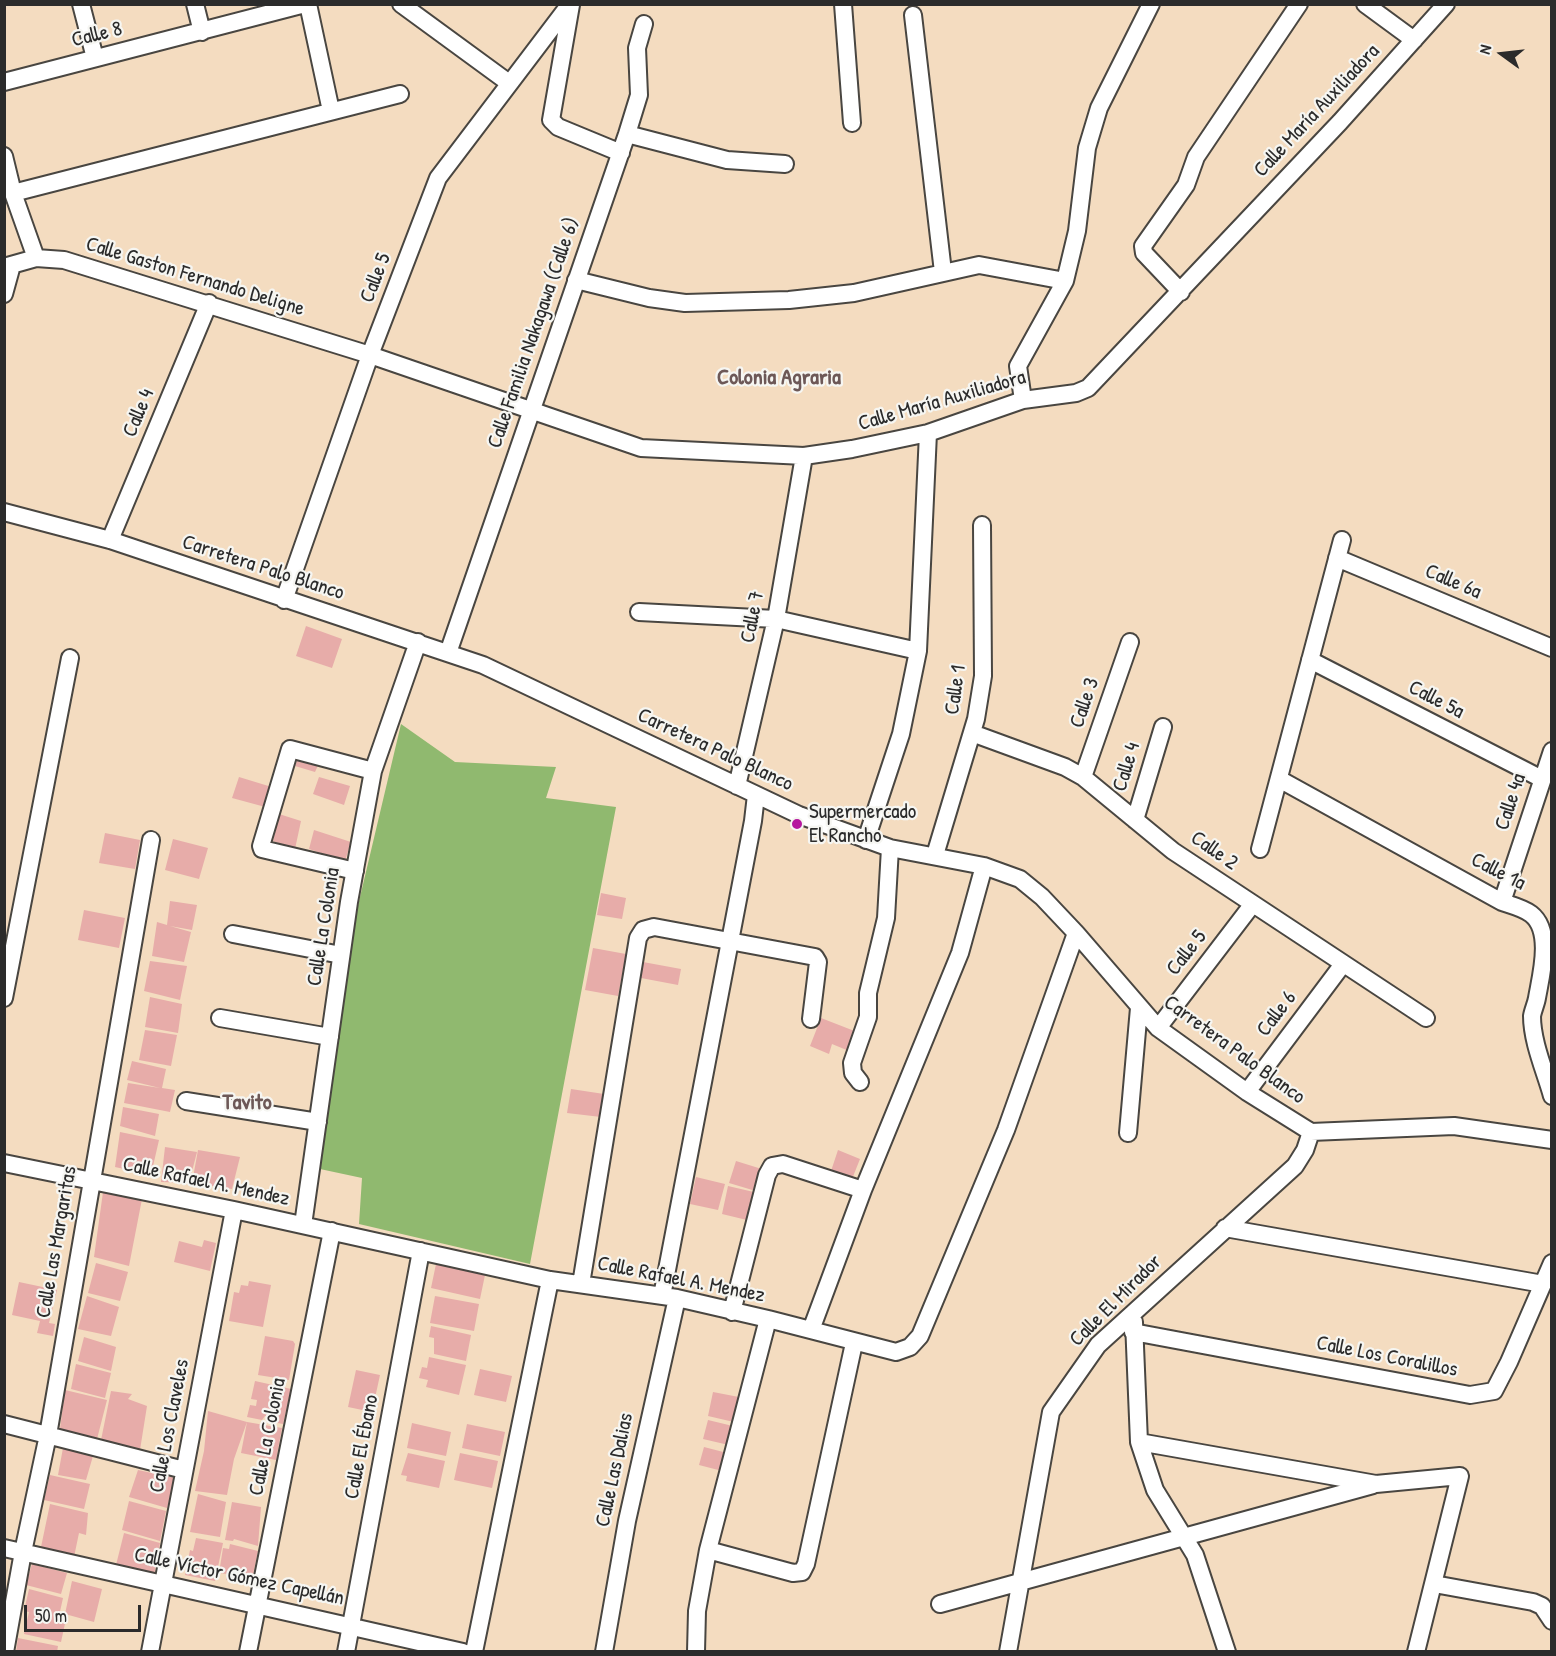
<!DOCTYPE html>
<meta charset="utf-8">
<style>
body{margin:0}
#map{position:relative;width:1556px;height:1656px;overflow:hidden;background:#f4dcc0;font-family:"Patrick Hand",sans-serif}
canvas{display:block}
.frame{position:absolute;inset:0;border:6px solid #2b2b2b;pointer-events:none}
.north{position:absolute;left:1472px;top:24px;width:60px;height:60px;-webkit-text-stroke:4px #f6f6f2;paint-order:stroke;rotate:285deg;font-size:16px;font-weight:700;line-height:24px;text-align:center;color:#2b2b2b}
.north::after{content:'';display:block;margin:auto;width:21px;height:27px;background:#2b2b2b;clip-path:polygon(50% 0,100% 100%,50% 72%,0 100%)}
.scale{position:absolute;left:24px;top:1605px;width:117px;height:27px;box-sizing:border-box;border:3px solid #2b2b2b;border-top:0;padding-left:8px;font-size:18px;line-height:21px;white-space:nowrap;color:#2b2b2b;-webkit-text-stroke:4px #f6f6f2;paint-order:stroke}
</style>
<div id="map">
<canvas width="1556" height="1656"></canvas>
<div class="frame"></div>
<div class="north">N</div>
<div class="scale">50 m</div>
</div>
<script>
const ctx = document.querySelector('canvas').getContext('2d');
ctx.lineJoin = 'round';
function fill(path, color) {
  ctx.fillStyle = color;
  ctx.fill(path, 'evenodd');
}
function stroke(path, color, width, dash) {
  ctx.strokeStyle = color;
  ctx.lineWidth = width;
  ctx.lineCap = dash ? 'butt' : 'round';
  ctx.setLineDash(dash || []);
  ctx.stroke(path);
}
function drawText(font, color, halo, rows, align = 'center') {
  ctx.font = font + ' "Patrick Hand",sans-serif';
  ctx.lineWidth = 4.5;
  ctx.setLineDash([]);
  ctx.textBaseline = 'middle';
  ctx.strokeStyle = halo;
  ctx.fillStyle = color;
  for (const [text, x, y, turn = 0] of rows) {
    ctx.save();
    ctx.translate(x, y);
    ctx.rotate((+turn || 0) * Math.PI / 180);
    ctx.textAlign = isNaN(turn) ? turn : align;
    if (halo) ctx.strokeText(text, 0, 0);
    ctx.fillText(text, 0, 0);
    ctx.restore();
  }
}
fill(new Path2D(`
 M401 724 455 762 556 767 546 798 616 807 530 1264 359 1224 362 1178 320 1169 347 952Z`), '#90b96f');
fill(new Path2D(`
 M306 626 342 639 332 668 296 656Z
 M300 753 321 759 315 772 295 766Z
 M239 777 275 788 269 808 232 798Z
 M319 777 350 786 344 805 313 794Z
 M279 814 301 821 295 849 273 841Z
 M314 830 351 842 345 861 309 849Z
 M105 833 140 840 135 869 99 863Z
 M173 839 208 848 199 879 165 870Z
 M601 893 626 898 622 919 597 915Z
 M170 901 197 905 192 930 170 926 191 932 184 962 152 956 157 922 167 925Z
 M84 910 125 918 119 948 78 940Z
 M593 948 626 954 618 996 585 990Z
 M150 961 187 966 180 1000 144 991Z
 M643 962 681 969 678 985 641 978Z
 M150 997 182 1004 178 1033 145 1027Z
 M821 1018 857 1032 849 1051 832 1044 829 1054 810 1046Z
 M145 1030 177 1035 171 1066 139 1060Z
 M132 1061 166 1069 162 1088 175 1090 170 1112 124 1103 128 1083 160 1088 127 1080Z
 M571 1089 604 1094 601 1117 567 1113Z
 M123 1107 159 1114 155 1136 120 1126Z
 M120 1132 159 1140 151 1175 115 1167Z
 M165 1147 197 1152 189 1183 161 1182Z
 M198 1150 240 1157 232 1189 192 1183Z
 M838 1150 860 1159 852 1179 831 1171Z
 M736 1161 765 1170 759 1192 729 1183Z
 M696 1177 725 1184 718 1210 690 1204Z
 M728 1186 758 1193 751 1221 722 1214Z
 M103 1192 142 1199 129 1266 94 1257Z
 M204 1240 216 1243 210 1271 174 1262 179 1241 202 1247Z
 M96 1263 128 1272 120 1301 88 1293Z
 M436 1264 485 1275 480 1299 431 1288Z
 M249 1281 271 1285 263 1327 229 1321 234 1292 239 1293 241 1285 248 1286Z
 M19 1282 57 1290 49 1323 55 1324 53 1336 37 1333 40 1321 12 1315Z
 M87 1296 119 1307 111 1336 78 1329Z
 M435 1296 479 1304 474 1331 430 1323Z
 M431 1326 471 1335 466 1361 434 1354V1338L429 1337Z
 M265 1336 293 1341 295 1344 289 1380 258 1375Z
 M84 1337 116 1347 111 1371 78 1361Z
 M429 1357 466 1365 459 1395 426 1387 428 1380 419 1378 422 1367 427 1368Z
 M76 1364 111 1373 105 1398 71 1389Z
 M480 1369 512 1376 506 1402 474 1395Z
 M356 1370 380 1375 372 1412 348 1407Z
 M255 1381 291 1389 283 1424 272 1422 274 1411 271 1410 269 1417 265 1416 262 1420 247 1417 250 1405 256 1406 257 1400 251 1399Z
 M65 1390 107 1400 97 1439 60 1429Z
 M111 1391 132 1394 128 1399 147 1406 140 1450 101 1440Z
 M713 1392 744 1398 738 1423 708 1416Z
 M208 1411 247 1422 234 1459 227 1495 195 1491 204 1451Z
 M708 1420 737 1427 733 1446 703 1439Z
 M247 1422 282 1428 276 1460 241 1453Z
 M412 1423 451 1432 446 1456 407 1448Z
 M467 1424 505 1432 500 1456 462 1448Z
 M704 1447 731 1454 726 1472 699 1465Z
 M63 1448 93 1456 86 1480 58 1475Z
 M408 1453 445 1461 439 1488 406 1481 407 1476 401 1475Z
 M460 1453 498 1461 492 1488 454 1480Z
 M138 1470 175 1478 167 1508 129 1497Z
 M50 1475 90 1484 84 1509 44 1500Z
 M198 1494 226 1502 220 1537 190 1532Z
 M129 1501 166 1511 160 1541 122 1530Z
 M232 1502 261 1507 258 1546 234 1539 233 1541 225 1540Z
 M50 1504 88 1513 86 1535 79 1533 74 1557 41 1547Z
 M124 1533 160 1543 154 1575 116 1565Z
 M196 1538 223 1543 215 1581 185 1575 190 1550 193 1551Z
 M230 1544 258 1551 251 1584 226 1580 227 1574 219 1573 223 1548 229 1549Z
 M32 1564 67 1573 61 1594 26 1585Z
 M72 1581 102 1589 94 1622 65 1614Z
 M29 1589 63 1598 59 1616 66 1619 61 1642 24 1634 29 1612 24 1611Z
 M18 1638 58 1646 57 1652H16Z`), '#e7aca9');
const minor = new Path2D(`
 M81 4 95 58
 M195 4 202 32
 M308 4 331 111
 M401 4 509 83
 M843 4 852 123
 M1365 4 1414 40
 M571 5 551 120 558 127 621 153
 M913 15 943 272
 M4 82 305 4
 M627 134 727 160 785 164
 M4 156 13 193 36 258
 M13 193 400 94
 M4 267 36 258 64 260 370 355 641 448 804 456 852 449 928 433 1023 400 1076 393 1088 388 1340 122 1446 4
 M576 280 649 298 685 303 789 300 854 293 979 265 1065 281
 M1181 292 1144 253 1143 246 1186 185 1196 157 1299 4
 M4 294 12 265
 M1023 400 1018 366 1065 281 1077 231 1087 148 1099 108 1151 4
 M4 512 110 540 483 665 799 815 890 848 984 866 1020 879 1042 897 1076 933 1158 1028 1247 1092 1311 1132 1454 1126 1552 1140
 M110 540 209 303
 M1337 558 1552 648
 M284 600 370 355 438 178 570 4
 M639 612 776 619 918 651
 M448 653 627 134 639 95 637 48 644 24
 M1310 660 1542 779
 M972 733 1065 767 1083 777 1173 851 1426 1018
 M1083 777 1130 642
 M1279 779 1502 902C1511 905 1523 908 1531 914 1553 931 1541 975 1537 998 1536 1004 1533 1010 1532 1016 1532 1042 1545 1071 1552 1096
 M737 786 776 619 804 456
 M1135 820 1163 727
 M866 840 901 734 918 651 928 433
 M1260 849 1342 540
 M935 855 976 719 983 676 982 525
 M355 871 262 849 261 846 290 749 373 771
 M1502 902 1552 751
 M233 934 341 955
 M4 998 70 658
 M220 1018 330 1037
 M1158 1028 1252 905
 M860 1082 853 1073 852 1063 868 1017V993L886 918 890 848
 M1247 1092 1343 964
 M186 1101 318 1122
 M1128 1133 1139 1008
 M4 1163 234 1210 550 1280 677 1298 768 1319 896 1352 910 1347 920 1336 1006 1130 1076 933
 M303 1225 349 902 373 771 418 642
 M1225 1228 1543 1284
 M581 1284 638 938 643 930 654 927 815 957 818 962 811 1019
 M662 1296 753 821 756 795
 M732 1312 767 1175 772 1166 783 1164 863 1190
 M1134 1322 1139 1442 1155 1490 1195 1555 1227 1652
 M811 1330 863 1190 960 953 984 866
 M1133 1332 1470 1395 1494 1391 1509 1362 1552 1263
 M4 1424 184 1470
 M1139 1442 1376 1484 1460 1476 1416 1652
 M4 1548 463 1652
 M708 1550 793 1573 802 1572 806 1564 854 1343
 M1434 1584 1533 1602 1542 1606 1552 1621
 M940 1604 1373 1485
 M5 1652 23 1552 48 1435 151 840
 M150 1652 234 1210
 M248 1652 332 1231
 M346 1652 421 1251
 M474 1652 550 1280
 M604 1652 627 1521 677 1298
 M696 1652 697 1611 708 1550 768 1319
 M1008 1652 1051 1412 1098 1345 1295 1166 1305 1150 1311 1132`);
stroke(minor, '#494641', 20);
stroke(minor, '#fff', 16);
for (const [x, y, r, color] of [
 [797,824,6,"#b5179e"]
]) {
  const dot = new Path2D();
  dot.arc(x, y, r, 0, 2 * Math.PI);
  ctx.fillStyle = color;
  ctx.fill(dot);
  stroke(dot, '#f6f6f2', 2);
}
drawText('21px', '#2b2b2b', '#f6f6f2', [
 ["Calle 8",97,35,-14],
 ["Calle María Auxiliadora",1317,111,-47],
 ["Calle Gaston Fernando Deligne",195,277,17],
 ["Calle 5",376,278,-69],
 ["Calle Familia Nakagawa (Calle 6)",534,333,-71],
 ["Calle María Auxiliadora",942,401,-16],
 ["Calle 4",139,413,-67],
 ["Carretera Palo Blanco",263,568,18],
 ["Calle 6a",1453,582,23],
 ["Calle 7",753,617,-79],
 ["Calle 1",956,690,-82],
 ["Calle 5a",1436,700,27],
 ["Calle 3",1085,703,-71],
 ["Carretera Palo Blanco",715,750,25],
 ["Calle 4",1127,767,-73],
 ["Calle 4a",1511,802,-72],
 ["Calle 2",1214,851,35],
 ["Calle 1a",1498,872,27],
 ["Calle La Colonia",324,927,-81],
 ["Calle 5",1187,953,-52],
 ["Calle 6",1277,1014,-53],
 ["Carretera Palo Blanco",1234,1050,36],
 ["Calle Rafael A. Mendez",206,1182,12],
 ["Calle Las Margaritas",57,1242,-80],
 ["Calle Rafael A. Mendez",681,1280,11],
 ["Calle El Mirador",1116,1301,-45],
 ["Calle Los Coralillos",1387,1357,11],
 ["Calle Los Claveles",170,1426,-79],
 ["Calle La Colonia",268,1437,-79],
 ["Calle El Ébano",362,1447,-79],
 ["Calle Las Dalias",615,1470,-78],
 ["Calle Víctor Gómez Capellán",239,1577,12]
]);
drawText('21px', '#2b2b2b', '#f6f6f2', [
 ["Supermercado",809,812],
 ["El Rancho",809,836]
], 'left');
drawText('bold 22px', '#6d5857', '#f6f6f2', [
 ["Colonia Agraria",779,378],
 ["Tavito",247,1103]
]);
</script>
